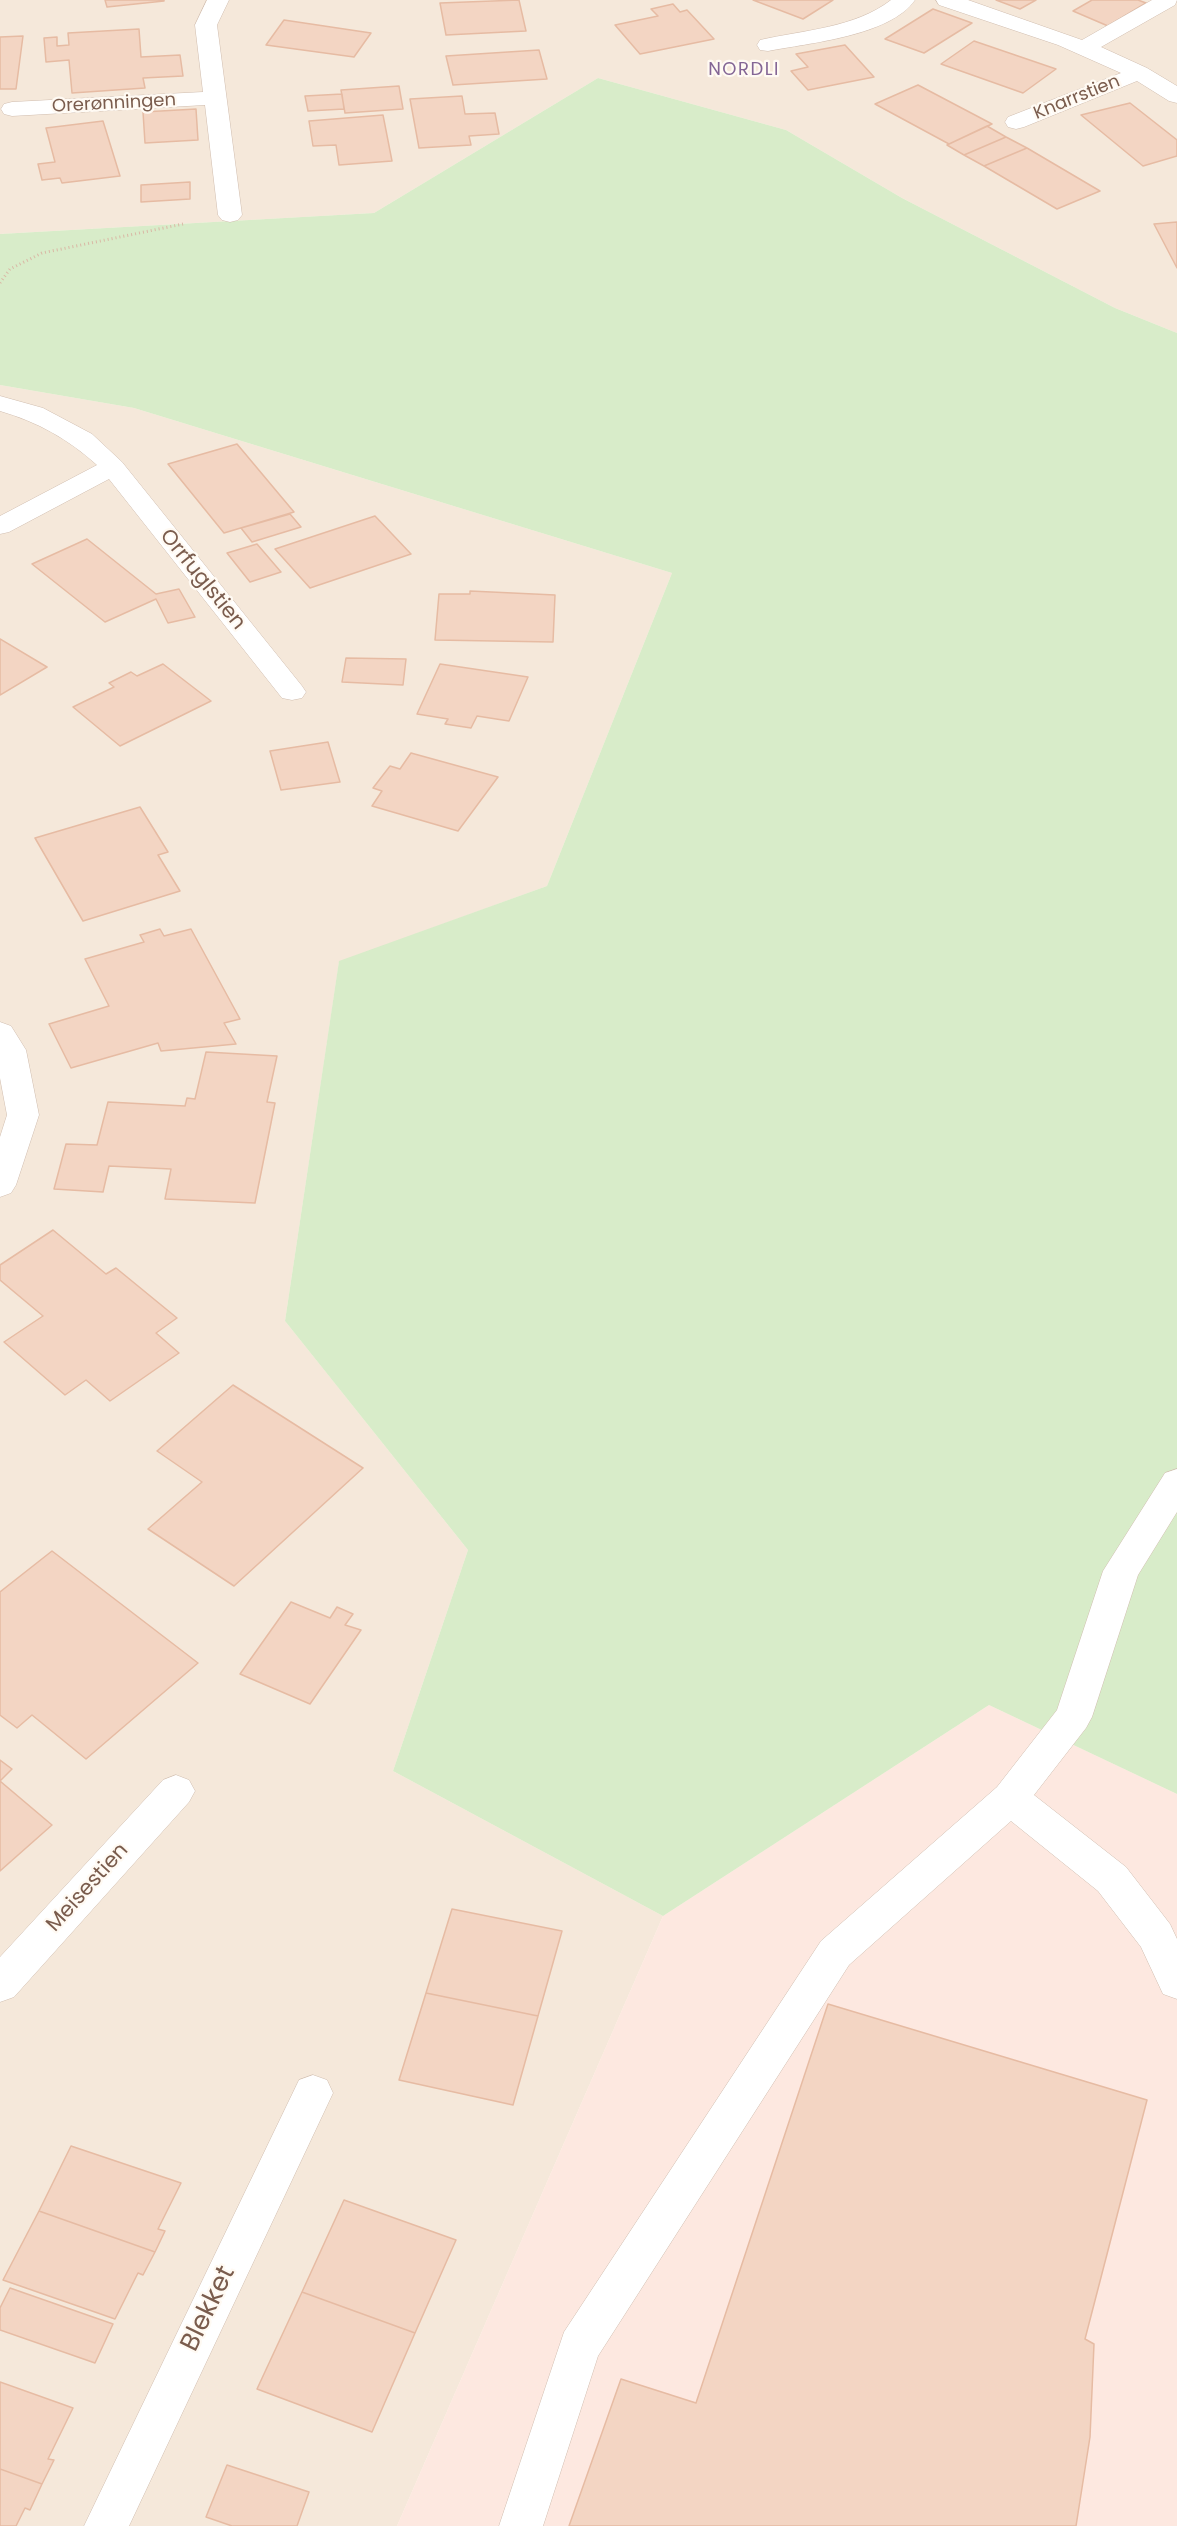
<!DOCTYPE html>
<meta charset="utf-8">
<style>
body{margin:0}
canvas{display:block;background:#fdf6ec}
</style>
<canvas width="1177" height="2526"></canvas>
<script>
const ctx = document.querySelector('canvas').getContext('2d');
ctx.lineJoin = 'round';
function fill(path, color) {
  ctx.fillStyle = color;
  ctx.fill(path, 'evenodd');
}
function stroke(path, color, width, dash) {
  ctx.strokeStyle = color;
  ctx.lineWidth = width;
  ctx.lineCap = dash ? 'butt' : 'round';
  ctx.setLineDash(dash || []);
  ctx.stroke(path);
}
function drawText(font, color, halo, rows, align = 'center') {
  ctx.font = font + ' Poppins,sans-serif';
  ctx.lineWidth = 4.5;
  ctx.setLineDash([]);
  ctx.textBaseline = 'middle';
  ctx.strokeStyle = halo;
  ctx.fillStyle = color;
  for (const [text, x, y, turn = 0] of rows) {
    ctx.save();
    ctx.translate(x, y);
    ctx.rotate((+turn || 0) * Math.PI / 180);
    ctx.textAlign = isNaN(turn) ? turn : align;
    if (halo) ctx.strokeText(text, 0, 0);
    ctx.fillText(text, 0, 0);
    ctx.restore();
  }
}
fill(new Path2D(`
 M0 0H1177V333L1115 308 902 198 786 130 598 78 374 213 0 234Z
 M0 385 134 408 672 573 547 886 339 962 285 1321 468 1550 393 1771 663 1916 397 2526H0Z`), '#f5e8da');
fill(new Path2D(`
 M989 1705 1177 1794V2526H397L663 1916Z`), '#fde8e0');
fill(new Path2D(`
 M598 78 786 130 902 198 1115 308 1177 333V1794L989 1705 663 1916 393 1771 468 1550 285 1321 339 961 547 886 672 573 134 408 0 385V234L374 213Z`), '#d8ecc9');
const building = new Path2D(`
 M105 0H164V1L107 7Z
 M519 0 526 31 446 35 440 3Z
 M753 0H833L803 19Z
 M996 0H1036L1020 9Z
 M1092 0H1138L1146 3 1108 26 1073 11Z
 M673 4 680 12 687 10 714 39 640 54 615 25 658 16 651 9Z
 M933 9 972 23 924 53 885 39Z
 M284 20 371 33 354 57 266 45Z
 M139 29 141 57 180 55 183 76 143 78 145 88 72 93 69 60 46 62 44 38 57 37V46L69 45 68 33Z
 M23 36 16 89H0V37Z
 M974 41 1056 69 1023 93 941 64Z
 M845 45 874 77 808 90 791 71 808 67 796 54Z
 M539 50 547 79 453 85 446 56Z
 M918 85 992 124 949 144 875 104Z
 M399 86 403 109 345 113 341 90Z
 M342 94 344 109 308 111 305 96Z
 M462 96 465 114 495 113 499 134 469 136 471 145 419 148 410 99Z
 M1130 103 1177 140V156L1143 166 1081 115Z
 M196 109 198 140 145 143 143 112Z
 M383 115 392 161 339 165 336 145 313 146 309 121Z
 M103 121 120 176 62 183 60 178 42 180 38 164 55 162 46 128Z
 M987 126 1006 137 964 155 947 145Z
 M1006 137 1027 148 984 166 964 155Z
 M1027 148 1100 191 1057 209 984 166Z
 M190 182V199L141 202V185Z
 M1177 222V268L1154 224Z
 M237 444 294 512 224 533 168 464Z
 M290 514 301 527 252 542 241 528Z
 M375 516 411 554 310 588 275 549Z
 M87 539 156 594 179 589 195 617 168 623 156 599 105 622 32 564Z
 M257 544 281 572 250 582 227 553Z
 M470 591 555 595 553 642 435 640 439 594H470Z
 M0 639 47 667 0 695Z
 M346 658 406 659 403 685 342 682Z
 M163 664 211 701 120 746 73 707 114 687 109 683 131 672 137 676Z
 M440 664 528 677 509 721 477 716 471 728 445 724 448 719 417 714Z
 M328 742 340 782 281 790 270 751Z
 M411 753 498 777 458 831 372 806 382 791 373 788 390 766 400 769Z
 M140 807 168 852 158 855 180 891 83 921 35 838Z
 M160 929 164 936 191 929 240 1019 224 1023 236 1044 161 1051 158 1043 71 1068 49 1024 109 1006 85 959 144 942 140 935Z
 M206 1052 277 1056 267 1102 275 1103 255 1203 165 1199 171 1169 109 1166 103 1192 54 1189 66 1144 97 1145 108 1102 185 1106 187 1098 195 1099Z
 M53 1230 106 1274 116 1268 177 1318 156 1333 179 1353 110 1401 86 1380 65 1395 4 1342 43 1316 0 1280V1265Z
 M233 1385 363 1468 234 1586 148 1529 202 1482 157 1451Z
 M52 1551 198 1663 86 1759 32 1715 17 1728 0 1715V1592Z
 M291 1602 330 1618 337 1607 353 1614 345 1625 361 1630 310 1704 240 1674Z
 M0 1760 12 1769 0 1781Z
 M0 1781 52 1825 0 1871Z
 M452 1909 562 1931 538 2016 426 1993Z
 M426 1993 538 2016 513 2105 399 2080Z
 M828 2004 1147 2100 1085 2339 1094 2344 1090 2437 1076 2526H569L621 2379 696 2403Z
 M71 2146 181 2183 158 2229 165 2231 155 2252 39 2211Z
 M344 2200 456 2240 415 2333 302 2292Z
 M39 2211 155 2252 143 2275 138 2273 115 2319 3 2280Z
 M10 2288 113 2324 95 2363 0 2330V2308Z
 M302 2292 415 2333 372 2432 257 2389Z
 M0 2382 73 2408 48 2459 54 2460 42 2484 0 2469Z
 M227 2465 309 2492 297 2526H232L206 2517Z
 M0 2469 42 2484 30 2510 25 2508 16 2526H0Z`);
fill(building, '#f3d5c3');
stroke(building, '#e6bba3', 1.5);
const minor = new Path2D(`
 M207 0H229L217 25 242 215 238 220 230 222 222 220 218 215 205 105 12 116 4 114 1 109 4 104 12 102 203 92 195 25Z
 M891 0H915C890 36 809 43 768 51L760 50 757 45 760 40C804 30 855 28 891 0Z
 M936 0H968L1082 40 1152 0H1177L1175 5 1101 47 1147 68 1177 86V103L1169 101 1137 81 1024 127 1016 129 1008 127 1005 122 1008 117 1121 73 1058 45 939 5Z
 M0 396 43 408 92 434 122 462 302 686 306 692 302 698 292 700 282 698 109 479 9 532 0 534V516L97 465C68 439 38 422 0 411Z
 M0 1022 11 1026 26 1050 39 1115 16 1185 11 1193 0 1197V1137L7 1115 0 1078Z
 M1177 1469V1512L1138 1575 1092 1717 1086 1728 1034 1795 1126 1867 1170 1924 1177 1939V1999L1163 1994 1141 1947 1098 1891 1011 1821 849 1965 598 2356 543 2526H499L564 2332 821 1941 997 1787 1057 1710 1103 1571 1165 1473Z
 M176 1775 189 1780 195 1791 189 1802 14 1997 0 2002V1957L163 1780Z
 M313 2075 327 2080 333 2093 129 2526H84L299 2080Z`);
stroke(minor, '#d1beb0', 1);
stroke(new Path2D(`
 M0 283 10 269 42 253 183 224`), '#d9b8a5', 3, [1, 3]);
fill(minor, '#fff');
ctx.letterSpacing = '1.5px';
drawText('18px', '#846695', '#fffaf3', [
 ["NORDLI",744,70]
]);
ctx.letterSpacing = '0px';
drawText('18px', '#7a5c4d', '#fffaf3', [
 ["Knarrstien",1077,98,-22],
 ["Orerønningen",114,104,-3]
]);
drawText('21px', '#7a5c4d', '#fffaf3', [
 ["Orrfuglstien",202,580,51],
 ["Meisestien",88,1888,-48]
]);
drawText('26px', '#7a5c4d', '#fffaf3', [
 ["Blekket",209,2309,-64]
]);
</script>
